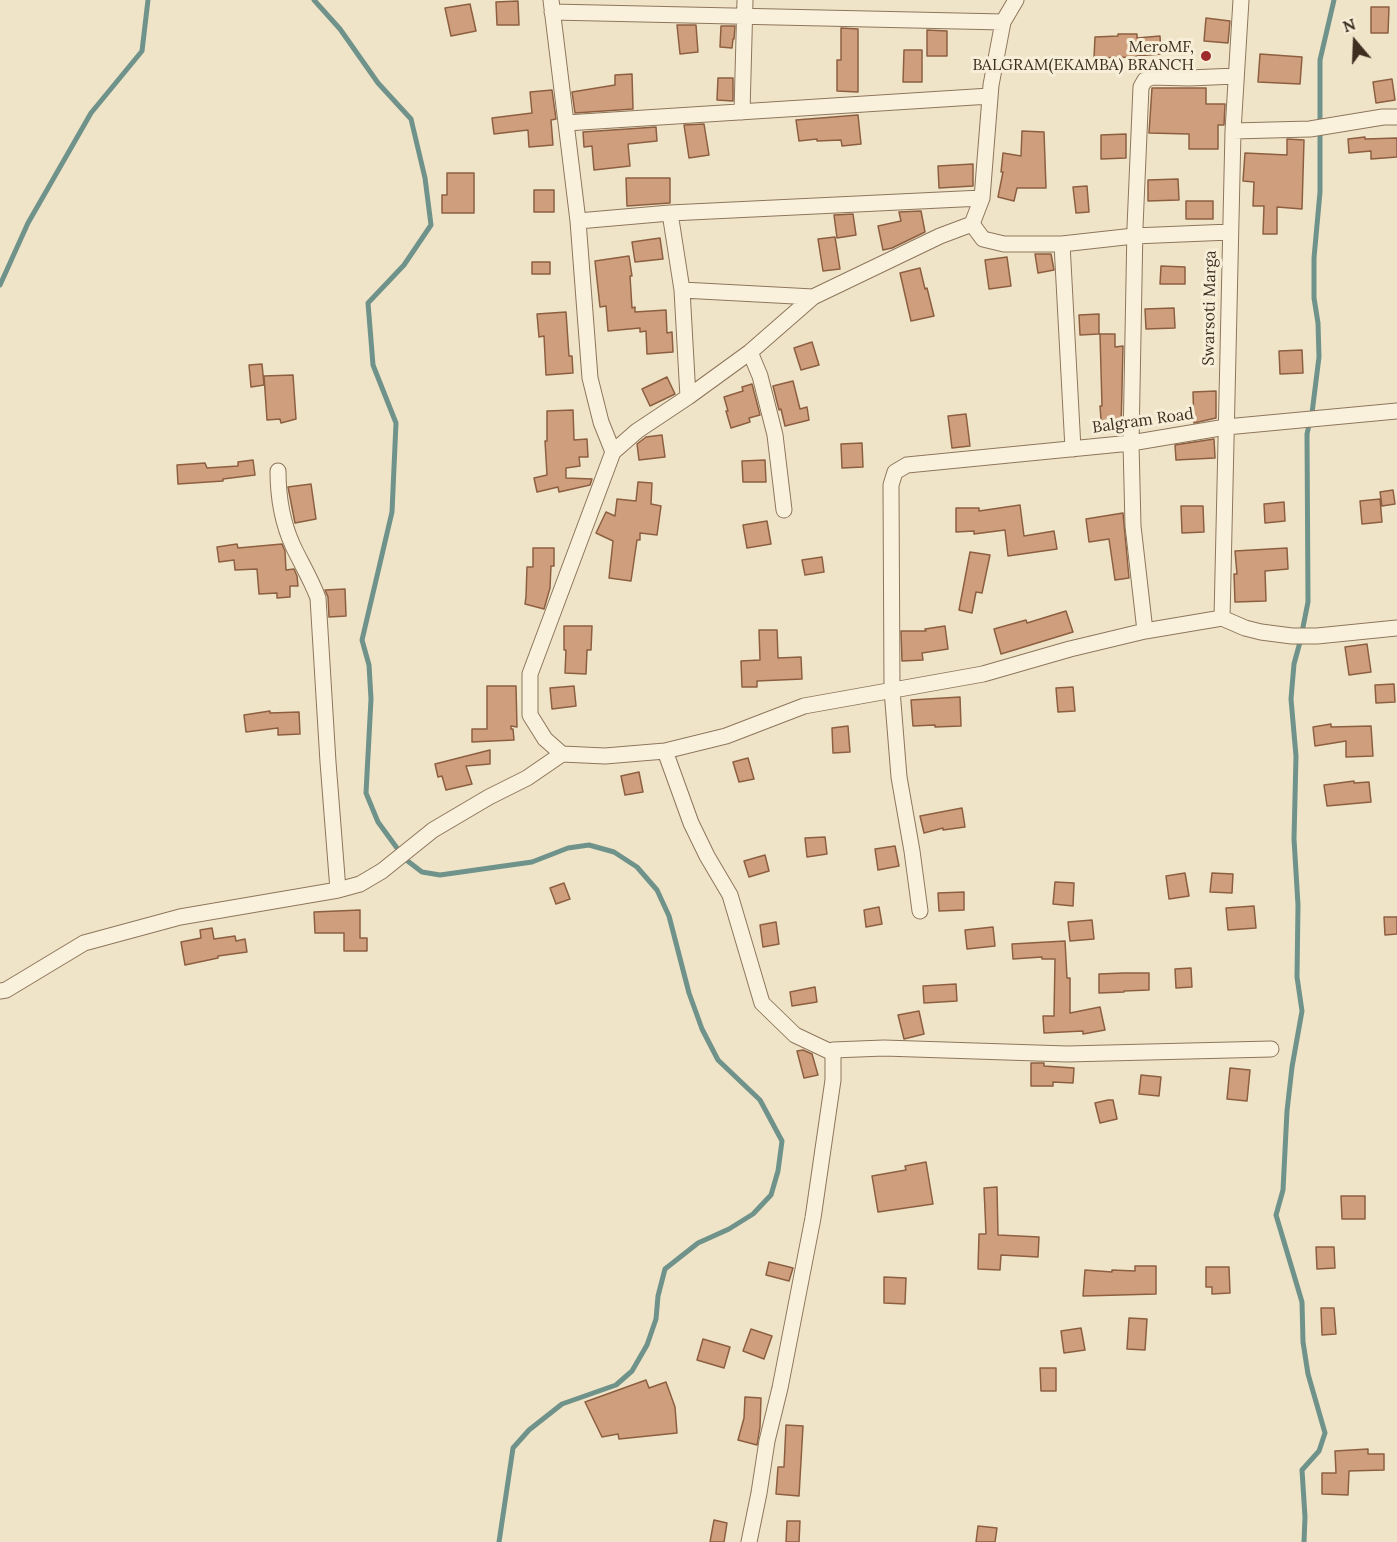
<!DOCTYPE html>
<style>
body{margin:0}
#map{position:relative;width:1397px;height:1542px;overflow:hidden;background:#f0e4c8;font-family:Lora,serif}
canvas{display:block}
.north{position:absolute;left:1325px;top:12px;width:60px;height:60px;-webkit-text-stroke:4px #f7eed8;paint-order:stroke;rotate:341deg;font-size:16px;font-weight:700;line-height:24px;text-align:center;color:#3d2e20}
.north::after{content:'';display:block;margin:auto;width:21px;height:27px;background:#3d2e20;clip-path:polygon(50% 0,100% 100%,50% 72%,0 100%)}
</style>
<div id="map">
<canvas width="1397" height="1542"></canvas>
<div class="north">N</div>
</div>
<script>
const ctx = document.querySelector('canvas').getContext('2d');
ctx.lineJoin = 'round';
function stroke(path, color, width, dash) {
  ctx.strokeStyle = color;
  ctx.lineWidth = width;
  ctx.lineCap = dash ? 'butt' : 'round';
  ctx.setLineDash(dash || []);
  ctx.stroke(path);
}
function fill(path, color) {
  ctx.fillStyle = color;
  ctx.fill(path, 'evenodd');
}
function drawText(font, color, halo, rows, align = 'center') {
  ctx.font = font + ' Lora,serif';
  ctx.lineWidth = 6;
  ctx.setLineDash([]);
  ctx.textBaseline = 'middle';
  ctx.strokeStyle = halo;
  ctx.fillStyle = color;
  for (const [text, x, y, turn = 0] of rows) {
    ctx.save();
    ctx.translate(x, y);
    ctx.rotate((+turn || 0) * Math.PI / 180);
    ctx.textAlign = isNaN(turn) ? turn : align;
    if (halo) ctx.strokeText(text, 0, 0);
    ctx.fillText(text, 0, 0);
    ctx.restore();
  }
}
stroke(new Path2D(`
 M314 0 340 29 378 83 411 119 425 178 431 225 404 265 368 303 373 365 396 423 392 512 362 640 369 665 371 699 366 793 378 822 405 859 422 872 440 875 532 862 568 848 589 845 614 852 637 867 657 890 669 916 689 993 702 1029 718 1060 760 1100 782 1141 778 1171 771 1195 753 1214 729 1229 698 1243 665 1269 658 1296 656 1319 647 1345 632 1371 616 1385 562 1404 529 1430 513 1448 499 1542
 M0 285 28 223 91 113 142 51 148 0
 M1312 413 1319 357 1318 323 1314 298V258L1320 192V60L1334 0
 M1304 1542 1305 1517 1302 1470 1319 1451 1325 1433 1308 1374 1303 1342 1302 1302 1276 1215 1283 1190 1287 1111 1292 1067 1302 1011 1297 977 1298 905 1294 839 1296 756 1291 699 1294 664 1300 642 1308 602 1307 434 1309 425`), '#6f938a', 5);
const building = new Path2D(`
 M518 1 519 25H497L496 2Z
 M470 4 476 31 451 36 445 8Z
 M1371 7H1389L1388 33H1371Z
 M1206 18 1230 21 1228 43 1204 41Z
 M677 25H696L698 52 680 54Z
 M721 26H735L734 39H733L732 48 720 47Z
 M841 28 858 29V92L837 91V60H841Z
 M927 30 947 31V56H927Z
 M1118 34H1137V38L1160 36 1161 54 1137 56V57L1094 58 1095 37 1118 36Z
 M904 50H922V82H903Z
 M1260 54 1302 57 1300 84 1258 82Z
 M632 74 633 109 575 113 572 92 615 85V75Z
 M718 78H733V101L717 100Z
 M1392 79 1395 100 1376 103 1373 82Z
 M1152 88H1206V104H1225L1224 125H1218V149H1189V134L1149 133Z
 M552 90 556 119 551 120 553 145 529 147 528 130 494 134 492 118 532 113 530 92Z
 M858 115 861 144 842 146 841 140 817 141V139L799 141 796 120Z
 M704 124 709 155 689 158 684 125Z
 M656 127 657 141 628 144 630 166 594 170 592 146 584 147 583 132Z
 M1022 131 1044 132 1046 188H1017L1014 201 998 197 1003 172H1001L1003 153 1021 156Z
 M1126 134V158L1101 159V135Z
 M1365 137V139L1397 138V157L1371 159V151L1349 153 1348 139Z
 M1287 139 1304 140 1302 209 1277 207V234H1263L1264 206H1253L1254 182 1243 181 1245 153 1287 155Z
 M973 164V186L939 188 938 166Z
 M447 173H474V213H442V195H447Z
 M626 178H670V203L627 206Z
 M1178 179 1179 200 1148 201V180Z
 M1087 186 1089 212 1076 213 1073 187Z
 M534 190H554V212H534Z
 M1186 201H1213V219H1186Z
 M921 211 925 232 892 248 883 250 878 226 901 221 899 212Z
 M853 214 856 235 837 238 834 215Z
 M835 237 840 269 823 271 818 239Z
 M660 238 663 259 635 262 632 242Z
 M1035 254H1051L1054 270 1038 273Z
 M629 256 632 276H630L632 308 635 307V312L666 310 667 333 672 332 673 352 647 354 646 331 640 332V328L608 331 606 306 600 307 595 261Z
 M1007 257 1011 286 989 289 985 260Z
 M532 262H550V274H532Z
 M1161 266 1185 267V284H1160Z
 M920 268 925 289 927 288 934 316 911 321 900 273Z
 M1174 308 1175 328 1146 329 1145 309Z
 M566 312 569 356H572L573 373 546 375 544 336 539 337 537 314Z
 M1099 314V334L1080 335 1079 315Z
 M1100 334H1115V347L1123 346 1121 431 1102 433 1100 406H1102Z
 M812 342 819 365 801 370 794 348Z
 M1302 350 1303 373 1280 374 1279 351Z
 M262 364 264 385 251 387 249 365Z
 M293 375 296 419 281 423 280 419 267 420 264 376Z
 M667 377 675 394 650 406 642 389Z
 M793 381 800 409 807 407 809 420 785 426 781 409 779 410 773 386Z
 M752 384 760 415 749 418 750 422 731 428 726 411H728L724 397 743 391 742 387Z
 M1216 391V418L1194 423 1193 392Z
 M573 410 574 440 587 439 588 457H579L580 466 566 468V478L592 479 590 485 559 492 558 487 537 492 534 478 547 475 545 441H547V411Z
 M966 414 970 446 952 448 948 416Z
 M662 435 665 457 639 460 637 444 646 437Z
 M1214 439 1215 458 1176 460 1175 445Z
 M862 443 863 467 842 468 841 444Z
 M253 460 255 475 223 479V481L178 484 177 465 205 463 207 468 238 466V462Z
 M765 460 766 482H743L742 461Z
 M638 482 652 483 651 504 661 506 657 535 640 533V540H637L631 581 609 578 613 541 596 533 606 512 615 516 617 499 636 501Z
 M311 484 316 519 295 523 288 487Z
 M1393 490 1395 504 1382 506 1380 492Z
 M1380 499 1382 522 1362 524 1360 501Z
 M1284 502 1285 521 1265 523 1264 504Z
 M1020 505 1024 536 1054 531 1057 549 1008 556 1005 530 974 534V531L956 532V508H979V511Z
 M1181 506H1203L1204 532 1182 533Z
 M1123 513 1129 578 1115 580 1109 539 1089 542 1086 519Z
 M767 521 771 544 747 548 743 525Z
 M237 544 238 548 282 544 285 551 286 570 294 569 297 576 298 586H290V597L277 598V593L259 594 257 569 235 570 234 560 219 562 217 547Z
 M533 548H554V566H551L550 588 544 609 525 604 526 597 527 567H533Z
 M1287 548 1288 569 1265 571 1266 601 1235 602 1234 574H1237L1235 551Z
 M970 552 990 555 982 593 976 592 972 613 959 610Z
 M822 557 824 572 805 575 802 560Z
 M345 589 346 616 329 617 328 597 325 590Z
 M1066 611 1073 632 1001 654 994 629 1026 620 1027 623Z
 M564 626H592L591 650H587L586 674 565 673 566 650H564Z
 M945 626 948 649 922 653 923 660 902 661 901 631H926L925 629Z
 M759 630H777L778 658 801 657 802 679 757 681V687H742L741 661 760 660Z
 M1367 644 1371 672 1349 675 1345 647Z
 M1394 684 1395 702 1376 703 1375 685Z
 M487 686H516L517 727 511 726V729H513L514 740 472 742V729H487Z
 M574 686 576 706 552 709 550 688Z
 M1073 687 1075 711 1058 712 1056 688Z
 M960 697 961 726 935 727V725L913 726 911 700Z
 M270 711V713L299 712 300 734 278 735V728L246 732 244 715Z
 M1331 724V727L1371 726 1373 756 1346 757V741L1315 746 1313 727Z
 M848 726 850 752 833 753 832 728Z
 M490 750V764L466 766 472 784 446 790 442 776 438 777 435 764Z
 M748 758 754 779 739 782 733 762Z
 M639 772 643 792 625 795 621 776Z
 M1354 781V783L1369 782 1371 802 1327 806 1324 785Z
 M962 808 965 827 943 830V828L924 833 920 816Z
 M825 837 827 854 807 857 805 838Z
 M895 846 899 866 878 870 875 849Z
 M765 855 769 871 749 877 744 861Z
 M1185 873 1189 896 1169 899 1166 876Z
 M1212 873 1233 874 1232 893 1210 892Z
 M1055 882 1074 883 1073 906 1053 904Z
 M564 883 570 899 556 904 550 888Z
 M964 892V910L939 911 938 893Z
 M1254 906 1256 928 1228 930 1226 908Z
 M879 907 882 924 866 927 864 910Z
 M360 910V938H367V951H344V933H315L314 912Z
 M1384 917H1397V934L1385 935Z
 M1092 920 1094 939 1070 941 1068 922Z
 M776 922 779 944 763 947 760 925Z
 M993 927 995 946 967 949 965 930Z
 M212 928 214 939 235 936 236 941 245 939 247 952 218 956V958L185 965 181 942 201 938 200 930Z
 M1065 941 1067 978H1070V1013L1100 1007 1105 1030 1083 1034V1031L1044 1033 1043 1016H1054L1055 959H1042V957L1013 959 1012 944Z
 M1191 968 1192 987 1176 988 1175 969Z
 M1123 973H1149V990L1124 991V992L1099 993V974Z
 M956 984 957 1001 924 1003 923 986Z
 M815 987 817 1002 792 1006 790 992Z
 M919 1011 924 1034 904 1039 898 1015Z
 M803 1050 812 1054 818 1075 804 1078 797 1051Z
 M1031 1063H1044V1066L1074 1068 1073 1083 1053 1082V1086H1031Z
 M1230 1068 1250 1070 1247 1101 1227 1099Z
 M1141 1075 1161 1077 1159 1096 1139 1094Z
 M1108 1100H1113L1117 1119 1100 1123 1095 1103Z
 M926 1162 933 1204 878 1212 872 1176 906 1170 905 1166Z
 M997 1187 998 1235 1039 1237 1038 1257 1001 1255 1000 1270 978 1269 979 1234H986L984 1188Z
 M1341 1196H1365V1219H1342Z
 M1316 1247H1334L1335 1268 1317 1269Z
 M769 1262 793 1268 789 1281 766 1275Z
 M1135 1266H1156V1294L1083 1296 1085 1270 1112 1272V1270L1135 1271Z
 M1206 1267H1229L1230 1293 1212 1294V1287H1206Z
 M884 1277 906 1278 905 1304 884 1303Z
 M1321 1308H1334L1336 1334 1322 1335Z
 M1129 1318 1147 1319 1145 1350 1127 1349Z
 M1081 1328 1085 1350 1064 1353 1061 1331Z
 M751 1329 772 1336 764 1359 743 1351Z
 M703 1339 730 1347 724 1368 697 1360Z
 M1040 1368H1056V1391H1041Z
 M646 1380 649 1388 666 1382 675 1407 677 1433 619 1439 618 1434 602 1437 585 1402Z
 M745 1397 761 1398 760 1427 757 1445 738 1440 744 1418Z
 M786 1425 803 1426 799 1496 776 1494 778 1467H784Z
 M1368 1449V1454H1384V1470L1349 1471 1348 1495 1322 1494V1473H1336L1335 1451Z
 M714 1520 727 1523 724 1542H710Z
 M787 1521H800L799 1542H786Z
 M978 1526 997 1528 995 1542H976Z`);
fill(building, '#cf9f7d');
stroke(building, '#8d5f41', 1.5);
const minor = new Path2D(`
 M551 0 578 221 590 378 601 422 613 452
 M1016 0 1003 22 991 85 982 198 972 224 940 236 813 297 750 352 688 397 637 431 613 452 530 674V715L545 739 562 754 605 756 665 751 726 736 804 706 983 674 1070 649 1145 631 1133 526 1131 443 1135 227 1141 87 1145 80 1152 77 1189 78 1236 76
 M552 12 1003 22
 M742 112 745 0
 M566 123 990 96
 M1233 131 1310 129 1383 117H1397
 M670 213 682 290
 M578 221 670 213 982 198
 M972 224 983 239 1004 244H1062L1134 236 1230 232
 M1062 244 1073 449
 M750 352 760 376 775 435 784 510
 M688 397 682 290 813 297
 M1222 618 1233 131 1241 0
 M1145 631 1222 618 1245 628 1261 632 1292 636H1317L1397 628
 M665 751 691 823 707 856 730 895 762 1003 795 1035 833 1053
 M338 890 360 884 382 871 433 830 489 797 527 778 562 754
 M920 911 912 851 899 777 892 690 891 485 895 472 907 465 1131 443 1226 427 1397 411
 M0 991 6 990 84 943 180 917 338 890 328 762 318 598C311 579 301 563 293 546 282 522 278 497 278 471
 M749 1542 759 1493 767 1441 780 1388 813 1218 833 1080V1050L884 1048 1067 1054 1271 1049`);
stroke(minor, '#8d765c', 17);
stroke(minor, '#faf1dc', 15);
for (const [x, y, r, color] of [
 [1206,56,6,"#9e2a2b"]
]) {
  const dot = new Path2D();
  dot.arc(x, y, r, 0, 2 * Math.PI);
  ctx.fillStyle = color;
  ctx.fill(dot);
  stroke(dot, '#f7eed8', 2);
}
drawText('16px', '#3d2e20', '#f7eed8', [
 ["MeroMF,",1194,47],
 ["BALGRAM(EKAMBA) BRANCH",1194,65]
], 'right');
drawText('16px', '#3d2e20', '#f7eed8', [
 ["Swarsoti Marga",1210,308,-89],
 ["Balgram Road",1143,421,-8]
]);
</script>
